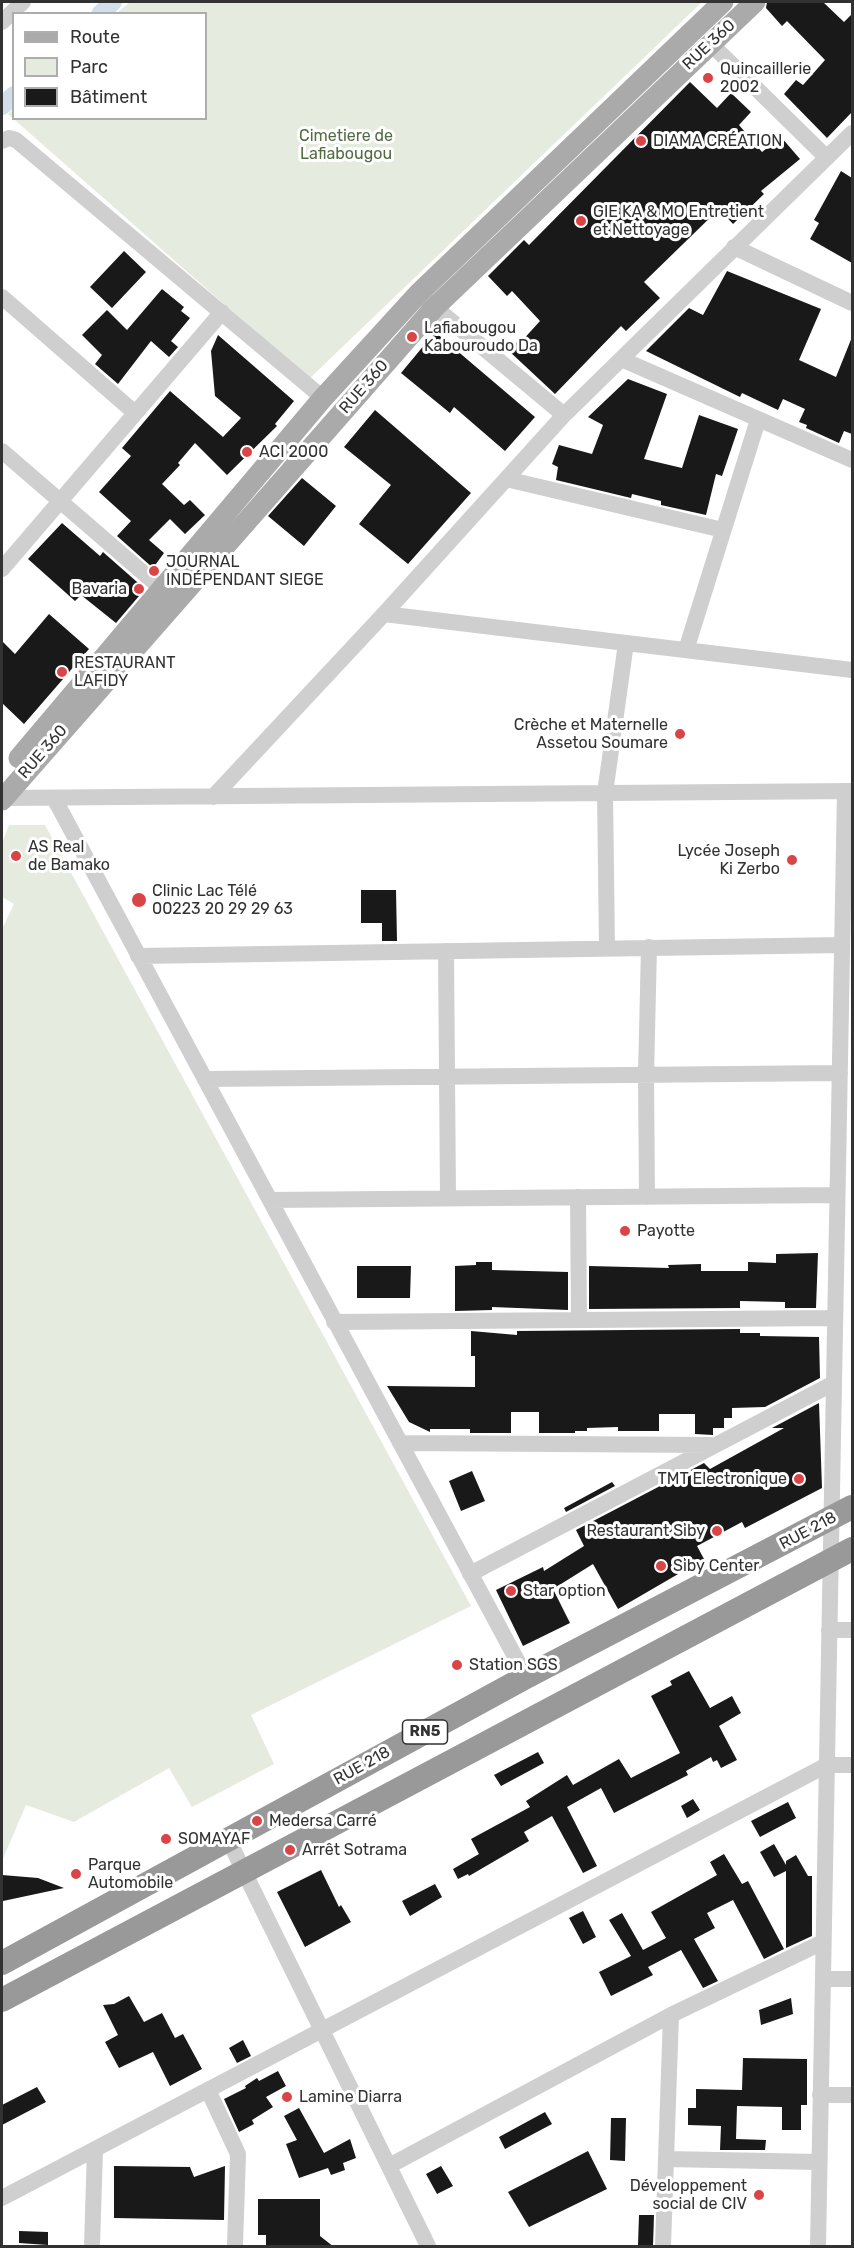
<!DOCTYPE html>
<meta charset="utf-8">
<style>
body{margin:0}
#map{position:relative;width:854px;height:2248px;overflow:hidden;background:#fff;font-family:Rubik,sans-serif}
canvas{display:block}
.frame{position:absolute;inset:0;border:3px solid #323232;pointer-events:none}
.legend{position:absolute;left:12px;top:12px;width:195px;height:108px;box-sizing:border-box;background:#fff;border:2px solid #adadad;margin:0;padding:8px 10px;list-style:none;font-size:18px;color:#323232}
.legend li{display:flex;align-items:center;gap:12px;height:30px}
.legend b{width:30px;border:2px solid #adadad}
</style>
<div id="map">
<canvas width="854" height="2248"></canvas>
<div class="frame"></div>
<ul class="legend">
<li><b style="height:8px;background:#aaa"></b>Route</li>
<li><b style="height:16px;background:#e5ebdf"></b>Parc</li>
<li><b style="height:16px;background:#191919"></b>Bâtiment</li>
</ul>
</div>
<script>
const ctx = document.querySelector('canvas').getContext('2d');
ctx.lineJoin = 'round';
function fill(path, color) {
  ctx.fillStyle = color;
  ctx.fill(path, 'evenodd');
}
function stroke(path, color, width, dash) {
  ctx.strokeStyle = color;
  ctx.lineWidth = width;
  ctx.lineCap = dash ? 'butt' : 'round';
  ctx.setLineDash(dash || []);
  ctx.stroke(path);
}
function drawText(font, color, halo, rows, align = 'center') {
  ctx.font = font + ' Rubik,sans-serif';
  ctx.lineWidth = 6;
  ctx.setLineDash([]);
  ctx.textBaseline = 'middle';
  ctx.strokeStyle = halo;
  ctx.fillStyle = color;
  for (const [text, x, y, turn = 0] of rows) {
    ctx.save();
    ctx.translate(x, y);
    ctx.rotate((+turn || 0) * Math.PI / 180);
    ctx.textAlign = isNaN(turn) ? turn : align;
    if (halo) ctx.strokeText(text, 0, 0);
    ctx.fillText(text, 0, 0);
    ctx.restore();
  }
}
fill(new Path2D(`
 M130 2H702L309 379 8 114 13 109 14 118H206V14L117 13Z
 M9 825H45L471 1606 251 1715 274 1764 192 1807 169 1768 74 1822 26 1805 2 1861V929L14 904 2 897V843Z`), '#e5ebdf');
stroke(new Path2D(`
 M100 14 113 2
 M2 106 14 95`), '#d0dfeb', 18);
fill(new Path2D(`
 M767 2H823L844 22 852 14V112L827 138 784 94 796 80 803 85 825 60 787 21 782 26 766 8Z
 M690 82 717 108 731 93 751 112 739 125 762 152 781 137 800 159 761 191 764 194 733 224 719 209 644 282 660 298 626 331 621 326 555 394 509 351 518 341 520 343 540 321 512 291 507 296 488 276 524 240 529 245Z
 M841 171 852 178V263L810 239 819 223 814 220Z
 M124 251 146 272 112 308 90 287Z
 M727 271 821 309 799 360 836 377 852 337V434L844 431 839 443 806 428 807 425 799 422 805 409 783 399 778 410 742 393 740 397 646 351 689 308 703 315Z
 M162 289 184 307 181 311 190 318 171 341 178 347 169 357 151 341 118 384 95 364 102 355 82 335 107 310 127 330Z
 M435 332 535 417 505 451 454 407 450 413 401 373Z
 M218 335 294 401 275 424 277 426 227 475 195 443 178 463 180 465 162 484 184 505 190 500 205 515 185 534 170 519 149 540 164 553 153 568 117 536 131 521 99 492 131 456 122 448 170 391 223 437 241 418 215 396 211 351Z
 M628 379 667 394 644 459 682 468 699 415 738 429 722 476 716 474 706 515 661 505V501L632 494 631 498 556 480 558 467 552 464 559 445 592 454 603 425 588 417Z
 M375 410 471 493 408 564 359 524 391 485 344 447Z
 M302 478 336 506 304 546 268 516Z
 M62 523 100 556 103 552 145 589 116 623 81 595 75 601 28 559Z
 M49 614 89 649 24 724 2 703V641L15 654Z
 M361 890H396L397 941H382V923H361Z
 M818 1253 816 1308H785V1302L740 1301V1308L589 1309V1266L669 1268 668 1265 701 1264V1271H748V1262L776 1263V1254Z
 M476 1262H492V1270L568 1272V1310L492 1307V1310L455 1311V1266L476 1265Z
 M357 1266H411L410 1298H357Z
 M740 1329V1333H760V1336L819 1337 820 1378 765 1407 732 1408V1418H724V1428H713V1435L695 1434V1414H659V1431H618V1427L587 1428V1431H575V1433H539V1412H511V1433H470V1429H430V1432L409 1422 387 1386 475 1387V1356H471V1331L517 1335V1331Z
 M819 1403 822 1488 745 1528 742 1522 697 1546 704 1559 618 1609 593 1564 553 1589 570 1623 523 1646 496 1590 543 1567 544 1571 584 1546 576 1530 704 1463 710 1469 784 1428H772Z
 M472 1471 485 1501 461 1511 449 1481Z
 M612 1482 615 1486 566 1512 564 1508Z
 M689 1671 710 1708 732 1696 741 1713 719 1726 737 1760 721 1768 717 1760 713 1762 711 1757 686 1771 688 1775 614 1813 601 1788 567 1807 597 1866 583 1873 552 1816 524 1832 529 1841 469 1876 468 1874 458 1879 453 1869 479 1854 471 1839 530 1807 526 1801 567 1775 573 1785 619 1759 631 1778 680 1753 651 1696 672 1685 670 1681Z
 M538 1752 544 1763 501 1786 494 1775Z
 M693 1799 700 1810 687 1818 681 1806Z
 M788 1802 796 1818 760 1837 751 1821Z
 M774 1844 786 1865V1861L796 1855 808 1876H812V1936L786 1948V1871L774 1877 760 1852Z
 M724 1854 742 1884 748 1881 784 1949 764 1959 733 1900 707 1913 715 1928 694 1939 718 1981 703 1988 681 1950 648 1967 653 1975 611 1996 599 1972 631 1956 609 1920 622 1913 643 1950 666 1938 651 1912 717 1875 710 1862Z
 M321 1870 339 1907 341 1905 351 1922 305 1947 277 1892Z
 M2 1875 38 1878 64 1888 3 1901Z
 M435 1884 442 1897 410 1916 402 1901Z
 M583 1911 596 1937 583 1944 569 1918Z
 M129 1996 144 2022 162 2013 175 2038 183 2034 202 2069 170 2086 153 2052 119 2068 105 2042 118 2035 103 2005 114 2004Z
 M791 1998 793 2014 761 2025 759 2010Z
 M243 2040 251 2056 237 2063 229 2048Z
 M743 2058 807 2059V2105H801V2130H782V2107L737 2106 736 2139 766 2140 765 2150H720L721 2126 688 2125V2108H696V2089L742 2090Z
 M278 2071 286 2086 266 2097 273 2107 252 2120 254 2124 239 2132 224 2099 246 2088 245 2086 257 2078 259 2081Z
 M37 2087 46 2102 2 2125V2105Z
 M299 2108 324 2153 350 2139 356 2158 343 2163 345 2170 331 2175 328 2168 299 2178 286 2144 297 2140 284 2116Z
 M545 2112 552 2124 505 2149 499 2137Z
 M611 2118H626L625 2161 610 2160Z
 M588 2151 607 2189 529 2227 508 2192Z
 M114 2166 190 2167 194 2177 225 2166 224 2220 114 2218Z
 M441 2166 453 2186 437 2194 426 2174Z
 M258 2199H320V2236L334 2247H266V2235H258Z
 M639 2215H654L653 2246 638 2245Z
 M19 2231 48 2232V2245L19 2243Z`), '#191919');
stroke(new Path2D(`
 M2 22 23 2
 M710 43 827 158
 M2 141 9 138 16 140 323 398
 M734 247 852 303
 M2 297 135 413
 M426 300 564 415
 M621 359 852 460
 M2 451 162 589
 M506 479 723 530
 M2 569 222 312
 M384 614 852 670
 M686 650 758 420
 M213 797 384 614 564 415 852 133
 M2 798 852 791
 M54 798 526 1677
 M607 948 605 793 626 643
 M446 951 448 1198
 M138 956 842 945
 M205 1079 840 1073
 M578 1197 579 1320
 M647 1197 646 1075 649 947
 M270 1200 837 1195
 M334 1322 835 1318
 M400 1443 711 1445
 M470 1574 834 1383
 M829 1630H852
 M228 1839 428 2246
 M823 1979H852
 M208 2090 238 2154 235 2246
 M820 2095H852
 M666 2159 819 2162
 M389 2166 671 2015 823 1942
 M2 2198 827 1765H852
 M92 2246 95 2149
 M663 2246 671 2015
 M818 2246 845 791`), '#cfcfcf', 16);
stroke(new Path2D(`
 M19 758 323 398 419 293 723 2
 M2 800 434 308 755 2`), '#aaa', 21);
stroke(new Path2D(`
 M2 1963 526 1677 852 1507
 M2 2000 852 1549`), '#999', 24);
for (const [x, y, r, color] of [
 [708,78,6,"#d94546"],
 [641,141,6,"#d94546"],
 [581,221,6,"#d94546"],
 [412,337,6,"#d94546"],
 [247,452,6,"#d94546"],
 [154,571,6,"#d94546"],
 [139,589,6,"#d94546"],
 [62,672,6,"#d94546"],
 [680,734,6,"#d94546"],
 [16,856,6,"#d94546"],
 [792,860,6,"#d94546"],
 [139,900,8,"#d94546"],
 [625,1231,6,"#d94546"],
 [799,1479,6,"#d94546"],
 [717,1531,6,"#d94546"],
 [661,1566,6,"#d94546"],
 [511,1591,6,"#d94546"],
 [457,1665,6,"#d94546"],
 [257,1821,6,"#d94546"],
 [166,1839,6,"#d94546"],
 [290,1850,6,"#d94546"],
 [76,1874,6,"#d94546"],
 [287,2097,6,"#d94546"],
 [759,2195,6,"#d94546"]
]) {
  const dot = new Path2D();
  dot.arc(x, y, r, 0, 2 * Math.PI);
  ctx.fillStyle = color;
  ctx.fill(dot);
  stroke(dot, '#fff', 2);
}
for (const [x, y, w] of [
 [425,1732,45]
]) {
  const box = new Path2D();
  box.roundRect(x - w / 2, y - 12, w, 24, 4.5);
  ctx.fillStyle = '#fff';
  ctx.fill(box);
  stroke(box, '#323232', 1.5);
}
drawText('bold 15px', '#323232', null, [
 ["RN5",425,1732]
]);
drawText('16px', '#323232', '#fff', [
 ["RUE 360",709,45,-43],
 ["RUE 360",364,387,-49],
 ["RUE 360",43,752,-49],
 ["RUE 218",808,1531,-28],
 ["RUE 218",362,1766,-29]
]);
drawText('16px', '#323232', '#fff', [
 ["Quincaillerie",720,69],
 ["2002",720,87],
 ["DIAMA CRÉATION",653,141],
 ["GIE KA & MO Entretient",593,212],
 ["et Nettoyage",593,230],
 ["Lafiabougou",424,328],
 ["Kabouroudo Da",424,346],
 ["ACI 2000",259,452],
 ["JOURNAL",166,562],
 ["INDÉPENDANT SIEGE",166,580],
 ["Bavaria",127,589,"right"],
 ["RESTAURANT",74,663],
 ["LAFIDY",74,681],
 ["Crèche et Maternelle",668,725,"right"],
 ["Assetou Soumare",668,743,"right"],
 ["AS Real",28,847],
 ["de Bamako",28,865],
 ["Lycée Joseph",780,851,"right"],
 ["Ki Zerbo",780,869,"right"],
 ["Clinic Lac Télé",152,891],
 ["00223 20 29 29 63",152,909],
 ["Payotte",637,1231],
 ["TMT Electronique",787,1479,"right"],
 ["Restaurant Siby",705,1531,"right"],
 ["Siby Center",673,1566],
 ["Star option",523,1591],
 ["Station SGS",469,1665],
 ["Medersa Carré",269,1821],
 ["SOMAYAF",178,1839],
 ["Arrêt Sotrama",302,1850],
 ["Parque",88,1865],
 ["Automobile",88,1883],
 ["Lamine Diarra",299,2097],
 ["Développement",747,2186,"right"],
 ["social de CIV",747,2204,"right"]
], 'left');
drawText('16px', '#536c42', '#fff', [
 ["Cimetiere de",346,136],
 ["Lafiabougou",346,154]
]);
</script>
